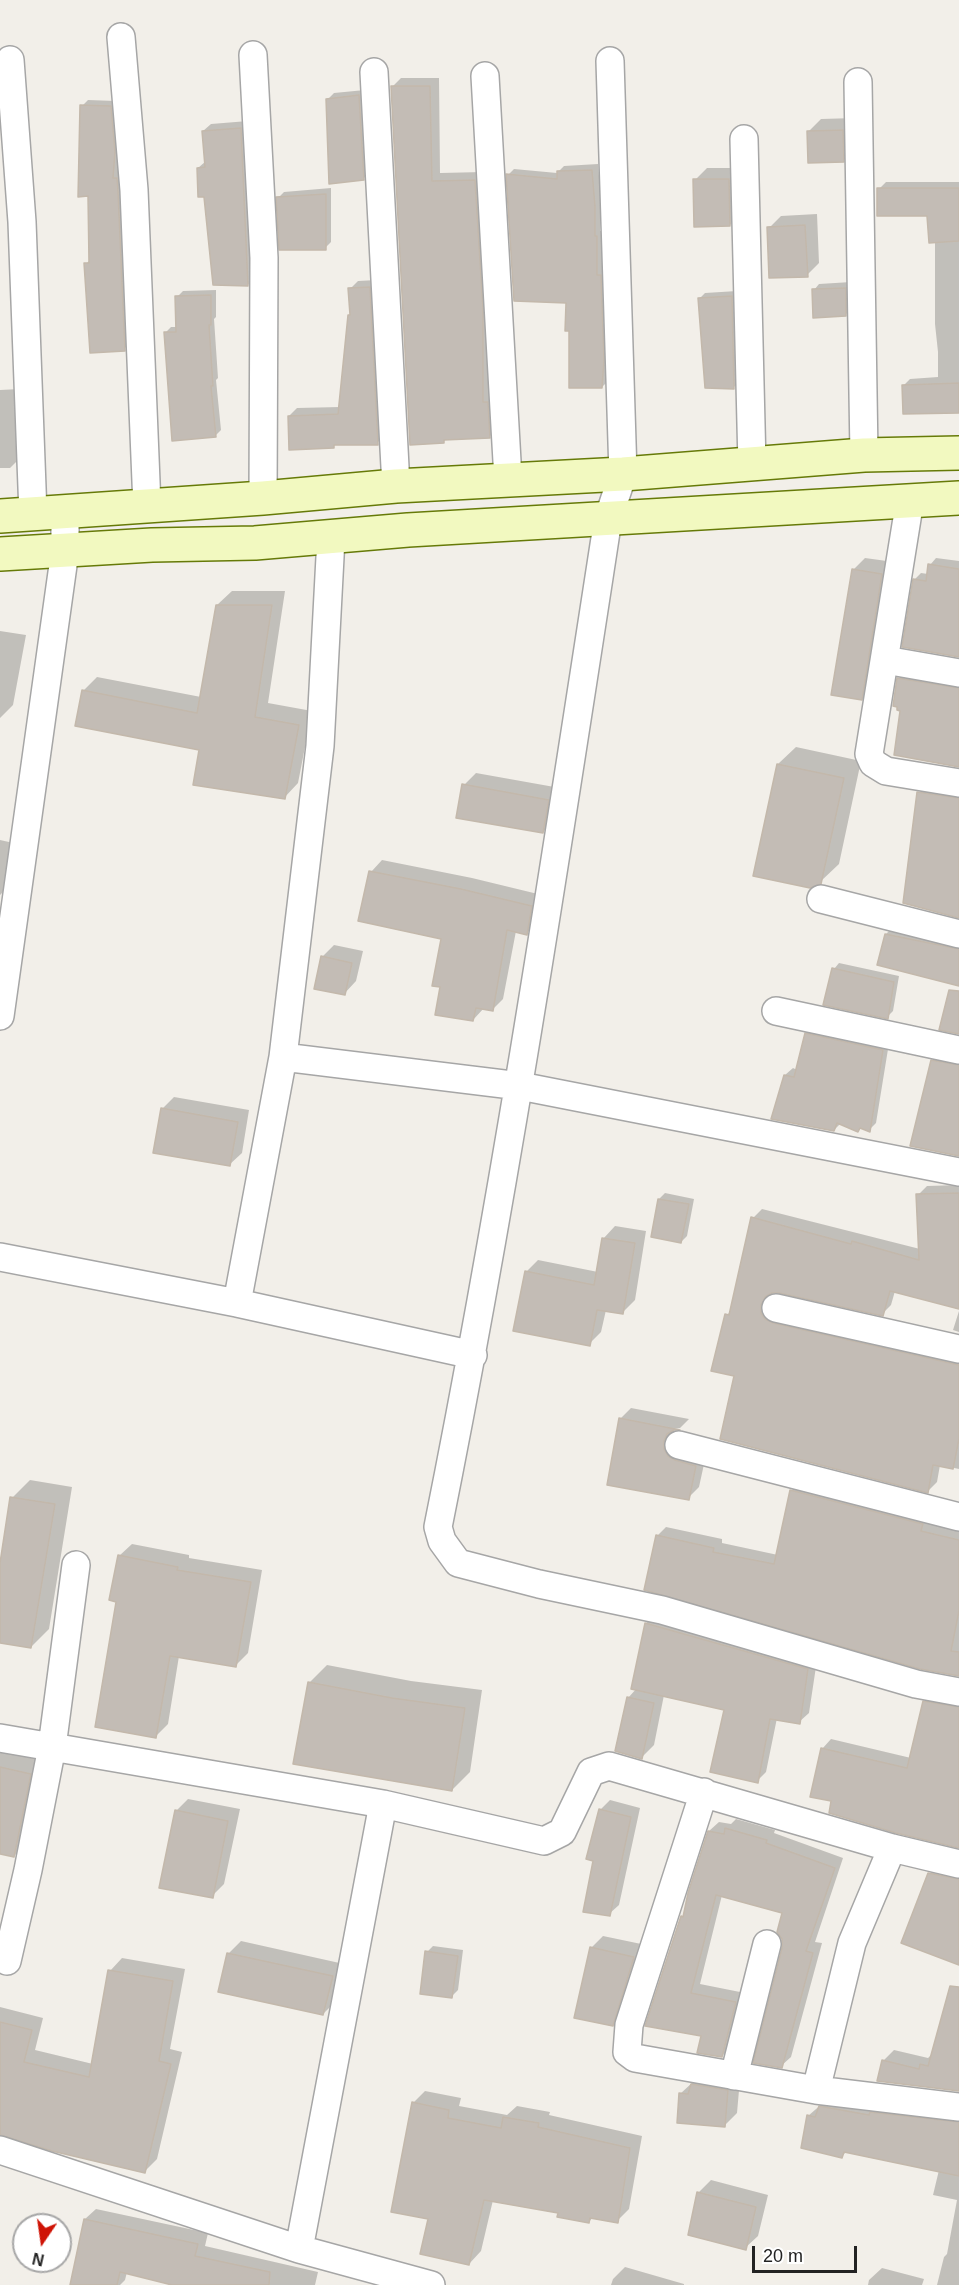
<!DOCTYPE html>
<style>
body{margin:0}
#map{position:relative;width:959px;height:2285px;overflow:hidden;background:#f2efe9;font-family:Arial,sans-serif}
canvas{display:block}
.north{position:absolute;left:12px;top:2213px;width:60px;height:60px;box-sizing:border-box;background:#fff;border:2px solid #a7a7a7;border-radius:50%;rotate:193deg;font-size:16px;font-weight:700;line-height:24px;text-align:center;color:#222}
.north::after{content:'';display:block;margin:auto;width:21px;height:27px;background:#cf1305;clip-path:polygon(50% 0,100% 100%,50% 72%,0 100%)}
.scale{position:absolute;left:752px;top:2246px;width:105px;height:27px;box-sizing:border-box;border:3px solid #222;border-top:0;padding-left:8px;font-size:18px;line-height:21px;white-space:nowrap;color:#222;-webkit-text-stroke:4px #fff;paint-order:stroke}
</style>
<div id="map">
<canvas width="959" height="2285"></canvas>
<div class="north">N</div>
<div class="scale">20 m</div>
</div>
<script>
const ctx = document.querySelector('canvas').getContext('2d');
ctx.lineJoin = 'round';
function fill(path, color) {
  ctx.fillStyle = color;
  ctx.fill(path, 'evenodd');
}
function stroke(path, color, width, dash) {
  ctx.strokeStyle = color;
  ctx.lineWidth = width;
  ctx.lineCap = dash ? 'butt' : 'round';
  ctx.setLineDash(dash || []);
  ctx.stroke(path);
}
fill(new Path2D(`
 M401 78H439L440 173 483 172 498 428 489 437 446 439 444 441 392 87Z
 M365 90 369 173 363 179 328 99 334 93Z
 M88 100 116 101 120 145 118 172H123L130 343 124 349 86 264 90 260 89 195 82 106Z
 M855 118V148L843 161 808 132 821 119Z
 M248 121 255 277 248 285 205 195 198 168 206 161 203 131 211 124Z
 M598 164 601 199 600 231H603L602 270H606L608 381 602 387 571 330 567 301 508 175 514 169 557 173 564 166Z
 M707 168H741L742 213 730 225 695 180Z
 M886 182H959V412L903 386 910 379 938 377V352L935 324V241L928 215 879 189Z
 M331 188V242L325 248 278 198 284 192Z
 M817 214 819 263 807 275 769 228 781 216Z
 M377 280 385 435 377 443H337L333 447 289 416 297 408 340 407 352 314 350 289 358 281Z
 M851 282V309L845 315 814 290 819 284Z
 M216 290V317L214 319 218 378 216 380 221 430 215 436 165 333 171 327H178L177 297 183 291Z
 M737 291 740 381 734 387 699 299 705 293Z
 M20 389 19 459 10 468H0V390Z
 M865 558 894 562 873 686 861 699 853 570Z
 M936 558 959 561V656L915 579 921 573 928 574 930 565Z
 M232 591H285L268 703 312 711 298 783 284 798 201 749 83 691 97 677 201 697 217 605Z
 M0 631 26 635 13 705 0 718Z
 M905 672 959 681V766L902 710 899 679Z
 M796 747 861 761 839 864 820 882 778 764Z
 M476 773 560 788 555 820 543 832 464 785Z
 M926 786 959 790V916L919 793Z
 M0 840 18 844 12 883 0 895Z
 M382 860 472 878 542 895 538 922 527 933 516 931 503 999 492 1010 484 1008 473 1020 441 985 443 938 371 872Z
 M892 928 959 943V984L886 934Z
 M334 945 363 951 356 981 344 994 322 957Z
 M839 963 899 976 893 1011 887 1017 834 969Z
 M814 1027 889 1043 876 1123 869 1130 841 1123 834 1130 785 1075 793 1068 797 1070 806 1034Z
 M940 1054 959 1057V1154L933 1061Z
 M174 1097 249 1110 242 1153 229 1165 162 1109Z
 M959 1185V1307L895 1291 891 1305 882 1314 779 1291 771 1292 769 1295V1303L959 1354V1469L940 1465 937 1482 928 1491 736 1375 727 1315 731 1311 753 1218 762 1209 920 1249 918 1195 927 1186Z
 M665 1193 694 1199 687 1236 681 1242 659 1199Z
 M615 1226 646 1231 635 1300 623 1312 606 1310 601 1332 589 1344 526 1272 538 1260 598 1272 603 1239Z
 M959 1311V1332L953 1330Z
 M631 1408 689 1419 680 1428 674 1429V1437L706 1455 699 1487 688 1498 620 1419Z
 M30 1480 72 1487 49 1629 31 1647 0 1642V1572L12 1498Z
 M801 1481 959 1529V1674L657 1536 666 1527 722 1539V1543L778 1555 791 1491Z
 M132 1544 189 1555V1558L262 1570 248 1653 236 1665 179 1656 168 1724 156 1736 118 1600 119 1556Z
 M656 1614 817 1660 809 1713 799 1722 777 1718 766 1772 757 1781 726 1709 664 1695 654 1745 642 1757 628 1698 637 1688 633 1687 646 1623Z
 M327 1665 411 1681 482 1690 470 1772 452 1790 309 1683Z
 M933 1693 959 1698V1846L833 1800 822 1749 831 1739 911 1758 924 1702Z
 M0 1746 48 1756 32 1838 14 1856 0 1853Z
 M188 1799 240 1809 224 1884 212 1896 176 1811Z
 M610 1800 640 1808 619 1905 609 1914 594 1860 600 1810Z
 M736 1819 775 1830 774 1833 843 1858 815 1942 822 1943 791 2057 781 2066 784 1912 722 1895 700 1984 745 1993 732 2046 722 2056 703 2035 647 2025 682 1917 685 1914 709 1831 719 1822 731 1824Z
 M939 1864 959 1869V1953L929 1874Z
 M603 1936 646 1945 625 2012 613 2025 591 1948Z
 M241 1941 344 1964 335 2002 323 2014 229 1953Z
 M433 1946 463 1950 458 1990 452 1996 427 1952Z
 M122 1958 185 1969 170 2049 182 2052 157 2159 145 2171 0 2133V2007L43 2018 35 2050 93 2064 110 1971Z
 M959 1991V2090L883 2061 894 2050 928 2058 933 2053Z
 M740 2079 737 2113 725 2125 680 2094 693 2082Z
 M425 2091 461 2098 459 2106 507 2115 517 2106 550 2112 549 2115 642 2136 629 2209 617 2221 593 2217 589 2222 560 2212 493 2200 481 2251 469 2264 430 2218 413 2103Z
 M831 2096 959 2111V2285H937L944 2257 947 2254 957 2200 933 2195 939 2170 847 2151 842 2156 808 2116Z
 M711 2180 768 2195 758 2236 745 2248 699 2192Z
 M96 2209 208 2233 205 2246 318 2272 315 2285H178L127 2272 125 2280 120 2285H89L85 2219Z
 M625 2267 684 2284V2285H611L613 2279Z
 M882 2268 924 2279 922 2285H868L869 2280Z`), '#0003');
const building = new Path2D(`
 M391 86H430L432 181 475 180 483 309V402H488L490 438 444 440V443L410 445Z
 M359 95 364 180 329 184 326 99Z
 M80 105 111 106 115 152 113 178H117L118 191 125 351 90 353 84 263H89L88 196 78 197Z
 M241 128 248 286 213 285 204 197H198L197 168 205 167 202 131Z
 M843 130 844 162 808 163 807 131Z
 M592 170 595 206V236H597V275H601L604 360 602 388H569V331H565L566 303 514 301 506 174 557 179V171Z
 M693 179H729L730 226 694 227Z
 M877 188H959V241L929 243 927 216H877Z
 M326 194V250H279L276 197Z
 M805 225 808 277 769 278 767 227Z
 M370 287 378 445H334V448L289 450 288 416 338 414 348 315H350L348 288Z
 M846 288V316L813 318 812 289Z
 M211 295V325H209L213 386H211L216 437 172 441 164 332H176L175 296Z
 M732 296 734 389 705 388 698 298Z
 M959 383V413L903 414 902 385Z
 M928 564 959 569V657L902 647 913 579 926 581Z
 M852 569 882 574 862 700 831 695Z
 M216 605H272L255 717 299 725 285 799 193 785 199 750 75 726 82 690 197 713Z
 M897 678 959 688V767L894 755 900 711 897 710V707L893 706Z
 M777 764 844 778 821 884 810 888 753 876Z
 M462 784 549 800 543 833 456 818Z
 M917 792 959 798V918L903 903Z
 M369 871 461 889 532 906 527 935 507 930 493 1011 476 1008 473 1021 435 1015 440 987 432 986 441 939 358 921Z
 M885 934 959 949V986L877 965Z
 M321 956 352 963 345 995 314 989Z
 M832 968 894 982 888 1019 823 1005Z
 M949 990 959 991V1034L939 1030Z
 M805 1033 883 1050 870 1132 860 1128 858 1132 837 1123 834 1131 771 1119 784 1075 794 1077Z
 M931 1060 959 1065V1156L910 1146Z
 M161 1108 238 1122 230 1166 153 1153Z
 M959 1193V1309L890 1291 883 1316 779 1293H772L765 1297 761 1305V1313L765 1319 773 1323 959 1365V1439L953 1469 933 1465 928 1493 720 1439 734 1376 711 1371 725 1314 729 1315 751 1217 851 1244 852 1241 919 1260 916 1194Z
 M658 1199 689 1204 681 1243 651 1237Z
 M602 1238 635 1243 623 1314 597 1310 590 1346 513 1331 525 1271 594 1285Z
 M619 1418 680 1430H674L667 1434 664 1441V1449L668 1456 675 1460 696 1466 689 1500 607 1485Z
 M790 1490 923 1524 921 1531 959 1540V1611L951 1651 959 1652V1676L920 1669 644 1590 656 1535 714 1548 713 1552 774 1564Z
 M10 1497 55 1504 31 1648 0 1643V1563Z
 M118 1555 178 1567 177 1570 251 1582 236 1667 170 1656 156 1738 95 1727 116 1602 109 1600Z
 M645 1623 808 1669 800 1724 770 1719 758 1783 710 1772 724 1710 631 1689Z
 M308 1682 392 1698 465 1708 452 1791 293 1764Z
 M627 1697 654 1703 642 1759 615 1751Z
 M923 1701 959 1707V1848L896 1833 829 1813 831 1801 810 1797 821 1748 907 1768Z
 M0 1767 31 1774 14 1857 0 1854Z
 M599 1809 631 1817 610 1916 583 1912 593 1861 586 1859Z
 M175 1810 228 1821 213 1898 159 1888Z
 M725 1828 767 1840 766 1843 835 1868 806 1951 813 1953 782 2068 753 2063 782 1948V1939L777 1932 782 1913 716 1895 691 1993 736 2002 722 2057 697 2053 701 2036 645 2026 681 1916 683 1917 688 1893 708 1831 724 1834Z
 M928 1873 959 1879V1965L901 1943Z
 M590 1947 634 1957 613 2026 574 2018Z
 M425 1951 458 1956 452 1998 420 1994Z
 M227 1953 333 1976 323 2015 218 1992Z
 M108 1970 173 1981 159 2061 171 2064 145 2173 52 2151 0 2135V2022L32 2030 24 2062 89 2077Z
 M950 1986 959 1987V2091L877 2081 882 2060 919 2069 920 2064 928 2066Z
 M691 2084 728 2090 725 2127 677 2123 679 2093 688 2094Z
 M412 2102 449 2110 448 2118 501 2128 503 2117 539 2123 538 2127 630 2148 618 2223 590 2218 589 2223 557 2217 558 2213 484 2200 469 2265 420 2254 428 2219 391 2212Z
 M819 2106 869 2115 870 2112 959 2122V2176L844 2152 842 2158 801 2148 807 2115 815 2117Z
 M697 2192 756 2207 746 2250 688 2235Z
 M84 2219 198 2244 195 2256 270 2272 269 2285H172L120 2272 117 2285H70Z`);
fill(building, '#c3bcb5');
stroke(building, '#c3b8ab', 1.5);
const street = new Path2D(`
 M121 37 134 190 147 506
 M253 55 264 258 263 498
 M10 60 22 222 33 514
 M610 61 623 474 608 519C556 856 505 1193 438 1527L442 1541 458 1563 539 1584 662 1610 916 1684 959 1692
 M374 72 396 486
 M485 76 508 479
 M858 82 864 455
 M744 139 752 465
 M910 500 869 754 873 763 886 771 959 783
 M885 660 959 673
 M821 899 959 934
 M776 1011 959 1050
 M0 1016 65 551V511
 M283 1057 520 1086 959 1172
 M0 1257 237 1303 473 1355
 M237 1303 283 1057 320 746 331 538
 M776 1308 959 1349
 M679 1445 959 1517
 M0 1738 383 1804 544 1841 562 1832 591 1772 609 1766 892 1848 959 1864
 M704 1792 629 2025 627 2052 635 2058 816 2090 959 2107
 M7 1961 28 1870 52 1747 76 1565
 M734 2076 767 1944
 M816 2090 852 1943 892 1848
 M0 2150 299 2249 431 2285
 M299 2249 383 1804`);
const secondary = new Path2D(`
 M0 516 263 498 396 486 623 474 864 455 959 453
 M0 554 152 545 255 543 408 530 959 498`);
stroke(street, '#a6a6a6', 30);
stroke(secondary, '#667a08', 36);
stroke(street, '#fff', 27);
stroke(secondary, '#f2f9c0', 33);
</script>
